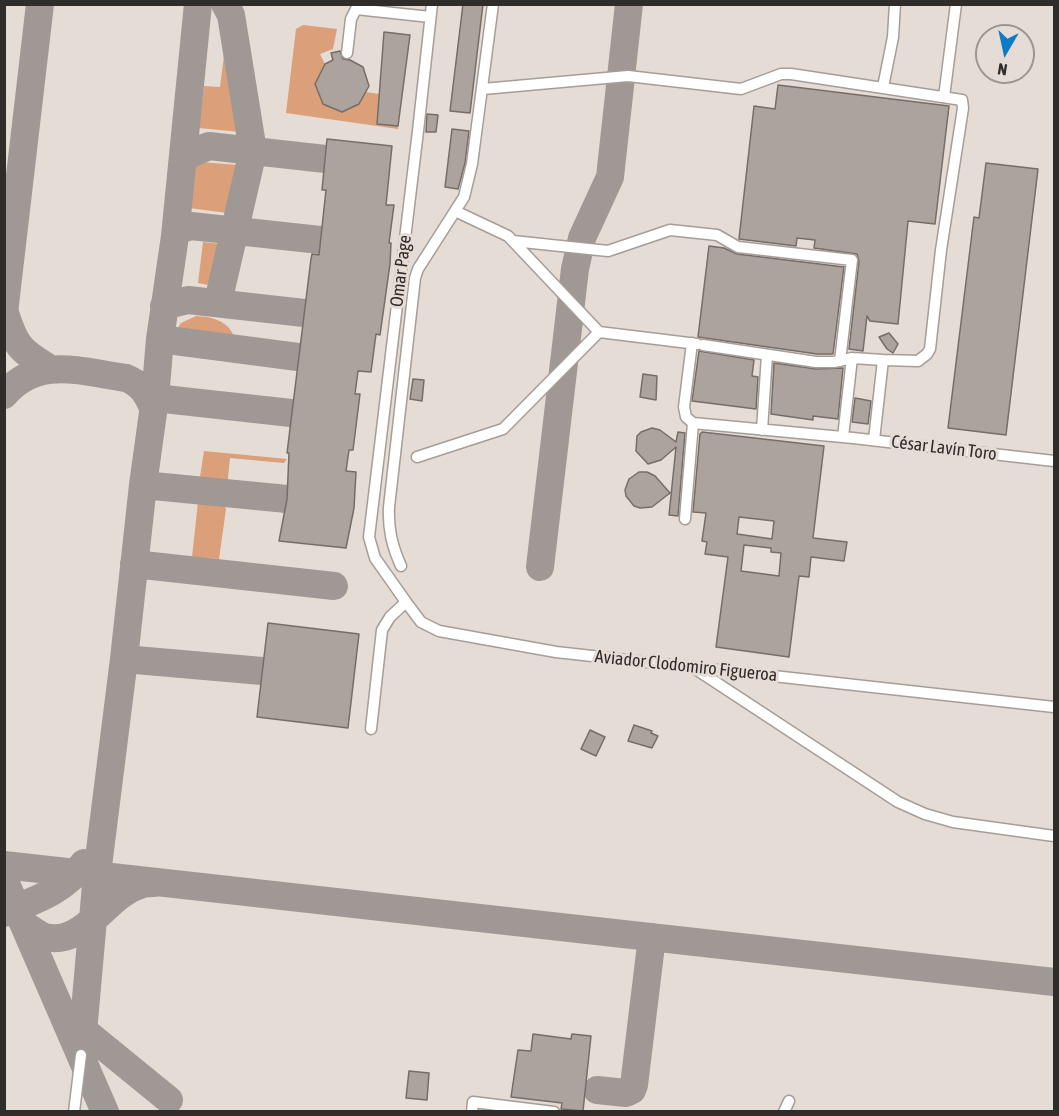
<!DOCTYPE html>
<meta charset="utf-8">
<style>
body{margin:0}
#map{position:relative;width:1059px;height:1116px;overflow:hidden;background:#e6dcd6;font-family:"Asap Condensed",sans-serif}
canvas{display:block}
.frame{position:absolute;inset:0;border:6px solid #302c2a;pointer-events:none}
.north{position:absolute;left:975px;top:24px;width:60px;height:60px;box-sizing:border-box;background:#e6dcd6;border:2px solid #9d9691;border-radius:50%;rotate:189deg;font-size:16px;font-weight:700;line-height:24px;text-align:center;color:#302c2a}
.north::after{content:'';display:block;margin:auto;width:21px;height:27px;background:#0d7cc6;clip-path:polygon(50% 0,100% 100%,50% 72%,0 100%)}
</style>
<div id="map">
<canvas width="1059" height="1116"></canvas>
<div class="frame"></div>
<div class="north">N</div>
</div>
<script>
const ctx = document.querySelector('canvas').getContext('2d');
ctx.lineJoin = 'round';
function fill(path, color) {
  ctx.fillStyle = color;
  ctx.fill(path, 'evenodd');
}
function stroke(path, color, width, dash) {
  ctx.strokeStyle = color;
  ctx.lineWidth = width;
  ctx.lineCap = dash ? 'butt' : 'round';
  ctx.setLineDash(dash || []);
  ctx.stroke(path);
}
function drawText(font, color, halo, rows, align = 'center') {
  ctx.font = font + ' "Asap Condensed",sans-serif';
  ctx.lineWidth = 6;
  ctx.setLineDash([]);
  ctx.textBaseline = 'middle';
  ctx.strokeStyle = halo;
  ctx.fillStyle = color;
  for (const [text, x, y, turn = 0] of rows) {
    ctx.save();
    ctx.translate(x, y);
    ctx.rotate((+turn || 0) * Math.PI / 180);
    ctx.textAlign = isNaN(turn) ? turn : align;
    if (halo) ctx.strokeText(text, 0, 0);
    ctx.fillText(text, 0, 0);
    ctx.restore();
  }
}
fill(new Path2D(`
 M303 25 337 29 333 49 320 54 325 64 315 84 323 104 365 92 380 94 377 124 398 126V129L286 113 296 29Z
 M225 48 229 64 239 132 199 128 204 86 220 87Z
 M199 162 239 165 227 213 189 208 193 166Z
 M203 242 221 244 213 286 198 283Z
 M196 316C212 317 227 320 234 336L177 329 181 323Z
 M204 451 287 459 284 463 230 458 227 487 199 483Z
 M198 502 224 505 226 509 219 559 192 557Z`), '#db9f79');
stroke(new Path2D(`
 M183 157 209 146 325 159
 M175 236 181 229 191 226 320 240
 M218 302 253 151 231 15 225 4
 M164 306 188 300 304 313
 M4 313 40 4
 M5 313C15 345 20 351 49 368
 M160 339 298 357
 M4 395C38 355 81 372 126 378 141 384 147 393 153 408
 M155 398 291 413
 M143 485 287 499
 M134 564 334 586
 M540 567 575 269 582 238 610 177 629 4
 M124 659 262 671
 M4 865 1054 982
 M4 879 105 1112
 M4 913C36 900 64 891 84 863
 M25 925C31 929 38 935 45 937 84 947 106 895 140 885 144 883 150 883 154 883
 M82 1029 169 1100
 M81 1055 97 874 124 659 143 485 155 398 160 339 175 236 198 4
 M597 1090 626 1093 632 1090 634 1085 652 937`), '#a09894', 28);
const building = new Path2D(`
 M463 4H483L470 113 450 111Z
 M384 32 410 35 398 126 377 124Z
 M340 51 343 59 350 60 363 67 369 86 359 104 342 112 323 104 315 84 325 64 333 60 331 53Z
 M778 85 949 106 935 224 908 221 898 324 870 321 867 316 863 351 849 349 859 261 857 254 814 248 815 240 797 238 796 246 739 239 754 106 775 109Z
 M427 114 438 115 436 132H426Z
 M452 129 469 131 465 163 458 189 445 187Z
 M327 139 392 146 386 205H394L389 243H391L390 264 380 335 376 334 371 372 358 371 355 394H360L353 450H349L346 471 356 472 354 508 346 548 279 541 287 499 289 453H287L311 259 312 254 319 255 326 190H322Z
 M986 163 1038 169 1006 435 948 428 974 217 979 218Z
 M709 246 724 248 737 254 844 267 833 354H817L698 337Z
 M889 333 898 344 893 353 887 349 879 337Z
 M699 351 754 360 752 376 758 377 756 409 692 401Z
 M774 363 816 369 843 368 838 419 813 416V420L771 414Z
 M643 374 657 376 656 400 640 397Z
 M413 379 424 380 422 401 410 399Z
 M855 398 871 401 868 424 852 422Z
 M652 428 660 430 676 442 678 432 685 433 678 516 669 515 676 447 661 460 648 464 636 451 637 436 641 432Z
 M702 432 824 446 813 538 847 542 844 561 811 557 809 577 799 576 789 657 716 647 728 557 705 554 707 542 702 541 706 513 693 512 700 434ZM739 517 774 521 772 539 737 534ZM744 545 771 548V552L781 553 779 576 741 571Z
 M639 472H647L655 476 670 493 652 507 640 508 634 506 626 496 625 490 629 479Z
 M268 623 359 634 348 728 257 717Z
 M634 725 652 731 651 733 658 736 652 748 628 741Z
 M590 730 605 737 596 756 581 749Z
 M533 1034 571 1039 572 1034 591 1036 583 1111 561 1109 562 1103 511 1097 518 1050 531 1051Z
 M409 1071 429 1073 427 1100 406 1098Z`);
fill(building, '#ada39e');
stroke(building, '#756d67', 1.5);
const minor = new Path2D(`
 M432 4 418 131 369 537 375 558 406 602 421 622 439 631 556 652 1054 707
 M347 53 351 19 356 9 430 17
 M883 87 893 37 895 4
 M483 89 628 76 741 89 781 74H791L962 100 963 108 941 250 930 349 927 354 918 361 883 360 874 440
 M944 97 956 4
 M455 211 508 236 599 332 697 344
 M513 241 608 251 670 230 717 235 738 247 852 260 840 361
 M692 343 684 407 686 417 693 423
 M703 345 816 362H834L852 358 883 360
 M762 430 767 355
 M843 437 852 358
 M417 457 503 429 599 332
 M685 519 693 423 853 438 1054 461
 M401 566C392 546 388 529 389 507L415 278 418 269 464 197 472 164 493 4
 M694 668 898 802 925 814 953 822 1054 836
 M371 729 382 630 390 617 406 602
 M74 1112 81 1055
 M472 1112 473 1102 554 1112
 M784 1112 789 1101`);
stroke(minor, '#a69d97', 13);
stroke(minor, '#fff', 10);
drawText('18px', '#302c2a', '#e6dcd6', [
 ["Omar Page",401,271,-83],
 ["César Lavín Toro",944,448,7],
 ["Aviador Clodomiro Figueroa",686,666,6]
]);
</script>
